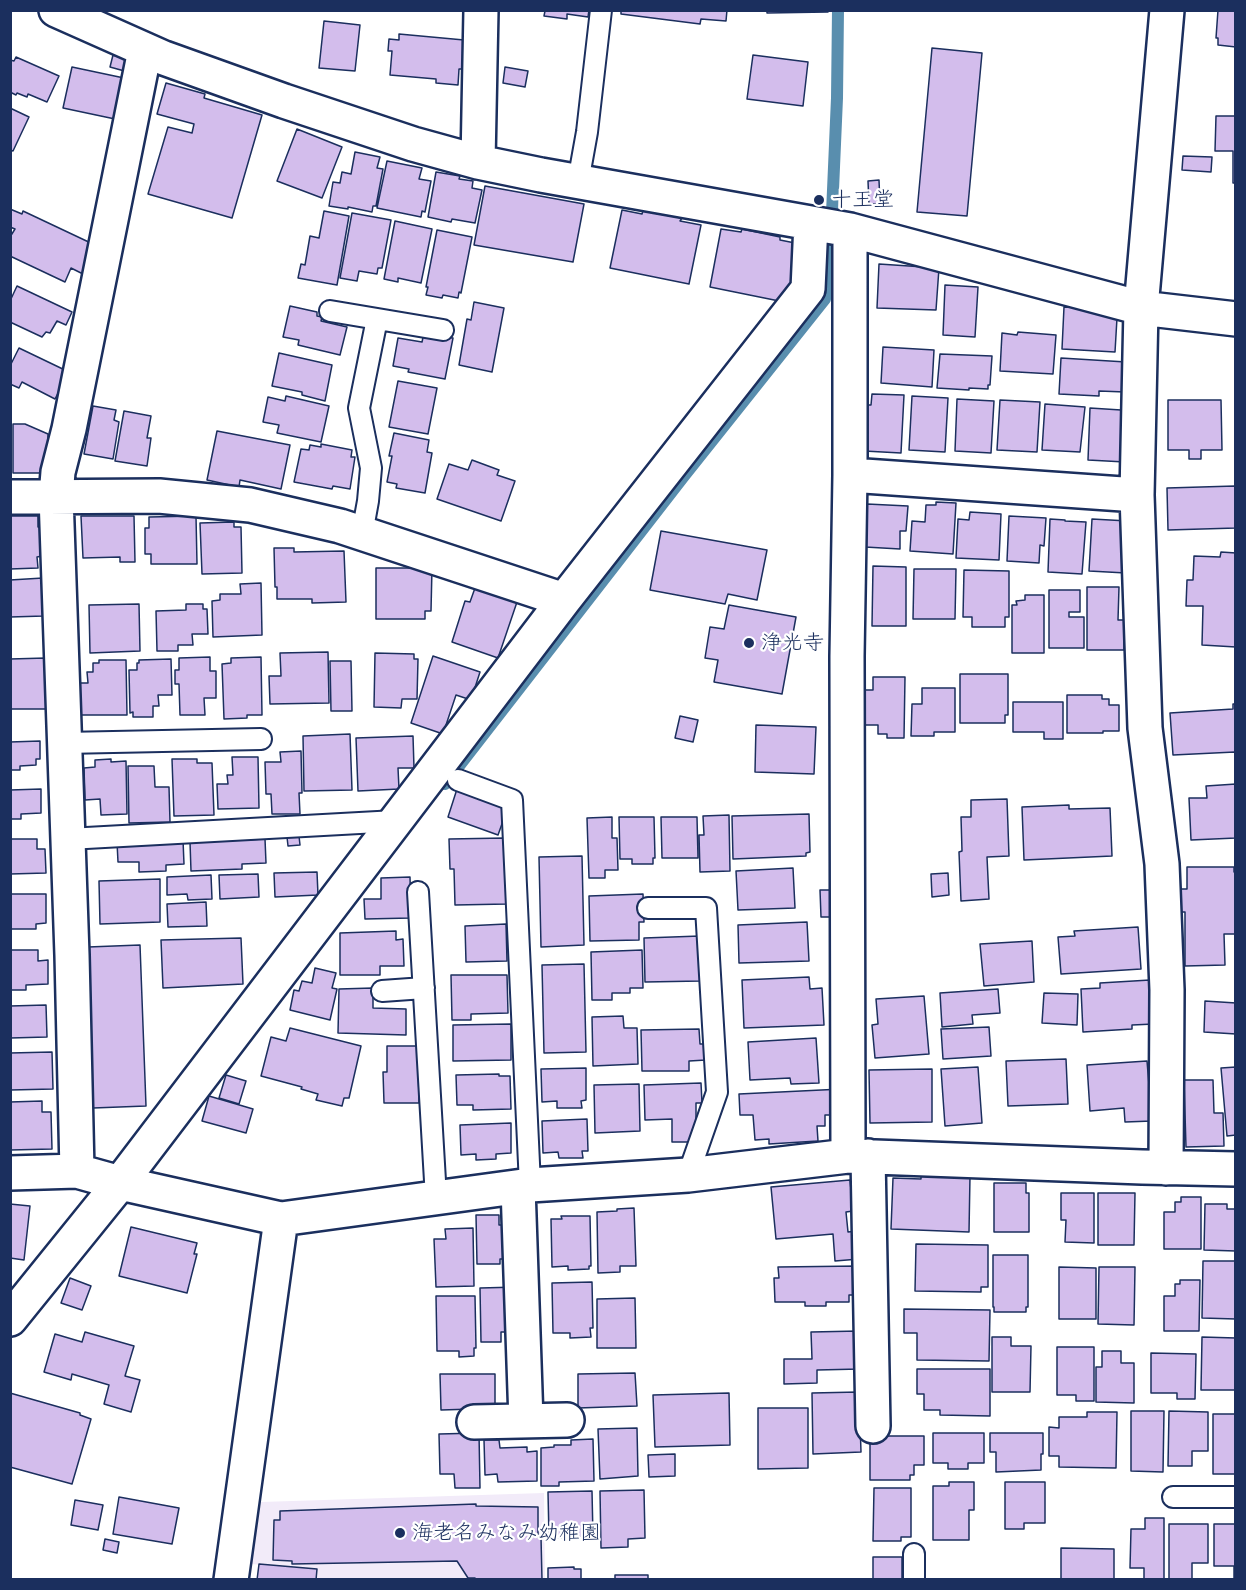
<!DOCTYPE html>
<meta charset="utf-8">
<style>
body{margin:0}
#map{position:relative;width:1246px;height:1590px;overflow:hidden;background:#fff;font-family:"Patrick Hand",sans-serif}
canvas{display:block}
.frame{position:absolute;inset:0;border:12px solid #1b2f5e;pointer-events:none}
</style>
<div id="map">
<canvas width="1246" height="1590"></canvas>
<div class="frame"></div>
</div>
<script>
const ctx = document.querySelector('canvas').getContext('2d');
ctx.lineJoin = 'round';
function fill(path, color) {
  ctx.fillStyle = color;
  ctx.fill(path, 'evenodd');
}
function stroke(path, color, width, dash) {
  ctx.strokeStyle = color;
  ctx.lineWidth = width;
  ctx.lineCap = dash ? 'butt' : 'round';
  ctx.setLineDash(dash || []);
  ctx.stroke(path);
}
function drawText(font, color, halo, rows, align = 'center') {
  ctx.font = font + ' "Patrick Hand","Klee One",sans-serif';
  ctx.lineWidth = 4.5;
  ctx.setLineDash([]);
  ctx.textBaseline = 'middle';
  ctx.strokeStyle = halo;
  ctx.fillStyle = color;
  for (const [text, x, y, turn = 0] of rows) {
    ctx.save();
    ctx.translate(x, y);
    ctx.rotate((+turn || 0) * Math.PI / 180);
    ctx.textAlign = isNaN(turn) ? turn : align;
    if (halo) ctx.strokeText(text, 0, 0);
    ctx.fillText(text, 0, 0);
    ctx.restore();
  }
}
fill(new Path2D(`
 M544 1493 545 1579H317L316 1569 251 1564 261 1502Z`), '#f2ebf9');
stroke(new Path2D(`
 M445 784 684 476 825 299 832 213 837 98 838 10`), '#598eae', 12);
const building = new Path2D(`
 M539 10H589L588 17 567 14V19L544 16 545 11Z
 M621 10H727L726 21 701 19 700 24 621 14Z
 M767 10H828V12L767 13Z
 M1218 10H1236V47L1218 45V38H1216Z
 M324 21 360 25 355 71 319 68Z
 M399 34 464 40 462 69H459L458 85 436 83V79L390 75 392 51H388L389 39 399 40Z
 M932 48 982 53 967 216 917 212Z
 M113 55 131 61 128 72 110 67Z
 M753 55 808 62 803 106 747 99Z
 M16 57 59 76 47 102 28 94 27 97 17 93 16 95 10 92V60L14 61Z
 M72 67 124 78 115 119 63 108Z
 M505 67 528 71 525 87 503 83Z
 M166 83 205 94 204 98 262 115 232 218 148 194 168 127 192 133 194 124 157 114Z
 M1236 98V183H1233V151H1215L1216 116H1235Z
 M10 108 29 117 13 151 10 150Z
 M297 129 342 147 322 198 277 181Z
 M355 152 380 157 377 168 383 169 376 206H373L372 212 348 207V209L329 206 333 182 340 183 342 172 351 174Z
 M1183 156 1212 157 1211 172 1182 170Z
 M387 161 422 168 419 179 431 181 425 212 422 211 421 217 377 208Z
 M436 172 460 176 459 179 473 181 472 188 482 190 475 223 452 219 451 222 428 217Z
 M879 180 880 204H869L868 181Z
 M485 186 584 204 573 262 474 245Z
 M10 209 22 214 23 211 95 245 87 276 71 268 65 282 10 256V237L15 229 10 227Z
 M622 210 642 214 643 211 682 218 680 221 701 225 689 284 610 268Z
 M324 211 349 216 337 285 298 278 301 264 305 265 310 236 319 238Z
 M352 213 391 220 382 268H378L377 274 359 271 357 281 340 278Z
 M395 221 432 229 421 283 398 278V282L384 279Z
 M721 229 741 232 742 229 780 237V240L800 244 789 303 710 287Z
 M437 230 472 237 461 293 459 292 458 298 443 295 442 298 426 295 428 287H426Z
 M879 264 939 268 936 310 877 308Z
 M945 285 978 287 975 337 943 335Z
 M17 286 72 312 66 325 57 321 50 333 46 332 42 337 10 322V301Z
 M474 302 504 308 492 372 459 365 467 319 471 320Z
 M290 306 317 312V316L322 317 321 321 347 327 340 355 298 345 299 340 283 337Z
 M1064 307 1090 308 1117 318 1115 352 1062 349Z
 M1018 332 1056 335 1053 374 1000 371 1002 333 1017 335Z
 M424 333 453 338 445 379 408 372 409 369 393 366 398 338 422 342Z
 M883 347 934 350 932 387 881 383Z
 M19 348 69 372 55 399 22 382 19 388 10 384V366Z
 M279 353 332 365 325 401 302 395V392L272 386Z
 M940 354 992 356 990 385H988V389L969 388V390L937 388Z
 M1061 358 1126 362 1125 392 1099 391V396L1059 394Z
 M398 381 437 388 428 434 389 427Z
 M872 394 904 395 901 453 864 451 866 405H871Z
 M286 396 329 406 321 442 277 433 279 425 263 422 268 397 285 401Z
 M912 396 948 398 945 452 909 450Z
 M957 399 994 401 991 453 955 451Z
 M1000 400 1040 402 1037 452 997 450Z
 M1168 400H1221L1222 450H1201V459H1189V450H1168Z
 M1045 404 1085 407 1080 452 1042 450Z
 M93 406 116 410 114 420 119 422 113 459 84 454Z
 M1090 408 1121 410V415H1127L1125 462 1088 460Z
 M124 411 151 416 147 438H151L147 466 115 461Z
 M13 424H25L48 434V438H53L48 473H13Z
 M217 431 290 445 281 489 240 480 239 487 207 480Z
 M394 433 429 440 427 452 432 453 425 493 396 488 397 484 387 482 392 456H389Z
 M321 444 352 450 351 457H355L350 489 333 486 332 489 294 482 301 449 309 450 310 445 321 447Z
 M472 460 499 470 497 475 515 481 501 521 437 499 449 464 468 470Z
 M1235 486 1236 528 1168 530 1167 488Z
 M936 502 956 503 953 554 910 551 912 521 925 522 926 505H936Z
 M867 504 908 506 906 531H900V549L865 547Z
 M970 512 1001 514 999 560 956 558 958 519 969 520Z
 M10 516H38V527H42V556L37 557 38 568 10 569Z
 M81 516H134L135 562H120V557L83 558Z
 M196 516 197 564H151V554H145V528H149V517Z
 M1009 516 1046 518 1044 546 1040 545 1039 563 1007 561Z
 M1050 519 1065 520V521L1086 522 1082 574 1048 572Z
 M1092 519 1128 521 1126 573 1089 571Z
 M234 522V527H241L242 573 202 574 200 523Z
 M661 531 767 550 757 600 728 594 725 604 650 590Z
 M274 548H294V552L344 551 346 602 312 603V599H277V587H275Z
 M1221 552 1236 553V647L1202 645 1203 606H1186L1187 580H1193L1194 556 1220 557Z
 M873 566 906 567V626H872Z
 M376 568H432L431 611H425V619H376Z
 M914 569H956L955 619H913Z
 M964 570 1009 571V617H1005V627H972V617H963Z
 M43 578 44 616 10 617V580Z
 M261 583 262 635 213 637 212 601 220 600V594H241L240 584Z
 M1087 587H1119L1118 620H1124V650H1087Z
 M475 588 517 602 498 658 452 642 465 601 470 602Z
 M1049 590H1080V612H1069V617H1084V648H1049Z
 M1025 595H1044V653H1012V605H1017L1016 601 1025 600Z
 M139 604 140 651 90 653 89 605Z
 M186 604H203V609H207L208 634H192L193 645H178V651H157L156 611 186 610Z
 M729 605 796 617 782 694 714 682 718 660 705 658 710 627 724 629Z
 M328 652 329 703 270 704 269 676H281L280 653Z
 M375 653 414 654V659H418L417 699H402L401 708 374 707Z
 M433 656 480 672 471 700 456 695 443 734 411 723Z
 M210 657V671H216V698H204L205 715H180L179 684H175V670H179V658Z
 M261 657 262 715H247V718L224 719 222 664 231 663V658Z
 M46 658 47 709H10V659Z
 M171 659 172 695H158L159 706H153V717H133V712L130 713 129 670H137V663H139V660Z
 M99 660H126L127 715H81L80 683H88L87 672H93V663H99Z
 M330 661H351L352 711H331Z
 M960 674H1008V715H1005V723H960Z
 M873 677H905L904 738H887V734H878V725H861L862 690H873Z
 M922 688H955V732H934V736H911L912 704H922Z
 M1067 695H1102V699H1109V705H1119V731H1103V733H1067Z
 M1013 702H1063V739H1044V732H1013Z
 M1233 704H1236V758L1235 752 1173 755 1170 713 1233 709Z
 M680 716 698 720 693 742 675 738Z
 M756 725 816 727 814 774 755 772Z
 M350 734 352 790 304 791 303 736Z
 M413 736 414 768H398L399 789 358 791 356 738Z
 M40 741V759H36V765L20 766V770H10V742Z
 M301 751 302 793H299L300 814H272L271 794H266L265 762H281L280 752Z
 M232 757H258L259 808 218 809 217 784H228L227 775H233Z
 M111 759V762L126 761 127 814 101 815 100 799 85 800 84 768 95 767V760Z
 M172 759H197V763H212L214 815 174 816Z
 M128 766H154L155 787H169L170 822 129 823Z
 M1236 784V838L1191 840 1189 798H1207L1206 786Z
 M41 789V813L21 814V819H10V790Z
 M457 789 508 807 498 835 448 817Z
 M1007 799 1009 856 987 857 989 899 961 901 959 852 962 851 961 817H971V800Z
 M1069 805V809L1110 808 1112 856 1024 860 1022 807Z
 M809 814 810 852 806 853V856L733 859 732 816Z
 M729 815 730 871 700 872 699 835H704L703 816Z
 M612 817V838H617L618 870H605V878H589L587 818Z
 M619 817H654L655 858H653V864H632V859H620Z
 M661 817H697L698 858H662Z
 M299 836 300 845 288 846 287 837Z
 M505 838 507 904 455 905 454 869H450L449 839Z
 M10 839H37V849H45L46 873 10 874Z
 M265 839 266 863 242 864V869L191 871 190 842Z
 M183 840 184 864 166 865V871L139 872V862H118L117 842Z
 M582 856 584 945 541 947 539 857Z
 M1187 867H1234V872H1236V934H1224L1225 965 1185 966V912H1178V889H1187Z
 M793 868 795 908 738 910 736 871Z
 M317 872 318 895 275 897 274 873Z
 M948 873 949 895 932 897 931 874Z
 M258 874 259 897 220 899 219 875Z
 M211 875 212 899 188 900 187 894 167 895V877Z
 M410 877 411 918 365 919 364 899H381V878Z
 M160 879V922L100 924 99 881Z
 M820 890H833L834 917H821Z
 M10 894H46V923L36 924V929H10Z
 M643 894 644 922H639V940L590 941 589 896Z
 M206 902 207 926 168 927 167 904Z
 M807 922 809 961 739 963 738 925Z
 M506 924 507 961 466 962 465 926Z
 M1138 927 1141 969 1061 974 1058 937 1075 936 1074 931Z
 M396 931V940L403 939 404 966H380V975H340V933Z
 M700 936 701 981 645 982 644 938Z
 M241 938 243 984 163 988 161 940Z
 M1032 941 1034 982 984 986 980 944Z
 M140 945 146 1106 93 1108 88 947Z
 M10 950H38V961L48 960V984L26 985V990H10Z
 M642 950 643 988H630V993H612V1000H592L591 952Z
 M584 964 586 1052 544 1053 542 965Z
 M315 968 336 973 332 988 337 989 330 1020 290 1010 294 990 299 991 302 981 312 983Z
 M451 975H507L508 1013 471 1014V1020H452Z
 M809 977 810 989 822 988 824 1025 744 1028 742 980Z
 M1150 980 1154 1024 1132 1025V1029L1083 1032 1081 989 1100 988V983Z
 M373 988V1008L406 1009V1035L338 1033 339 989Z
 M998 989 1000 1013 972 1015 973 1024 942 1027 940 993Z
 M1044 993 1078 994 1077 1025 1042 1023Z
 M924 996 929 1054 875 1058 872 1025 878 1024 876 999Z
 M1205 1001 1236 1003V1034L1204 1032Z
 M46 1005 47 1037 10 1038V1006Z
 M623 1016 624 1028H637L638 1064 593 1066 592 1017Z
 M511 1024V1060L453 1061V1025Z
 M989 1027 991 1056 943 1059 941 1029Z
 M290 1028 361 1046 349 1098H344L342 1106 316 1100 318 1094 301 1089 302 1087 261 1076 271 1037 286 1041Z
 M699 1029 700 1044H706V1060L689 1061V1071H642L641 1030Z
 M816 1038 819 1083 791 1084 790 1078 750 1080 748 1042Z
 M387 1046H418L419 1103H384L383 1072H387Z
 M52 1052 53 1089 10 1090V1053Z
 M1066 1059 1068 1104 1008 1106 1006 1061Z
 M1147 1061 1152 1121 1125 1122 1124 1108 1090 1111 1087 1065Z
 M978 1067 982 1123 945 1126 941 1069Z
 M1236 1067V1135L1227 1136 1221 1068Z
 M586 1068V1100L581 1101 582 1108H557V1101L542 1102 541 1069Z
 M932 1069V1122L870 1123 869 1070Z
 M499 1074V1076H510L511 1109 473 1110V1105H457L456 1075Z
 M226 1075 246 1081 239 1104 219 1098Z
 M1184 1080H1213L1214 1113H1223L1224 1146 1186 1147Z
 M701 1083 702 1103H696V1126L690 1142H672V1119L645 1120 644 1085Z
 M639 1084 640 1131 595 1133 594 1085Z
 M842 1089 843 1115H825V1126H817L818 1141 769 1144V1139L755 1140 753 1115H740L739 1094Z
 M209 1096 253 1109 246 1133 202 1121Z
 M42 1101V1112H51L52 1149 10 1150V1102Z
 M587 1119 588 1151H582L583 1158H559L558 1152 543 1153 542 1121Z
 M511 1123V1153L496 1154V1159L476 1160V1154L461 1155 460 1125Z
 M921 1174 970 1176 969 1232 891 1229 893 1178 921 1179Z
 M850 1180 853 1211 846 1212 848 1232 857 1231 859 1259 835 1261 833 1234 776 1239 771 1187Z
 M994 1183H1026V1193H1029V1232H994Z
 M1061 1193H1094V1243L1065 1242 1066 1220H1061Z
 M1098 1193H1135L1134 1245H1098Z
 M1181 1197H1201V1249H1164V1212H1175V1202H1181Z
 M10 1204 30 1206 24 1260 10 1258Z
 M1205 1204H1227V1209H1236V1251L1204 1250Z
 M634 1208 636 1266H620V1272L598 1273 597 1212 617 1211V1209Z
 M476 1215H499V1225H518L519 1259H500V1264H477Z
 M561 1216H590L591 1266H589V1269L568 1270V1266L552 1267 551 1219H562Z
 M131 1227 197 1243 194 1254H197L187 1293 119 1276Z
 M473 1228 474 1286 436 1287 434 1239H446L445 1229Z
 M916 1244 988 1245V1287H981V1292L915 1291Z
 M993 1255H1028V1307H1026V1312H994V1307H993Z
 M1203 1261H1236V1319L1202 1318Z
 M859 1266 860 1295H849V1302H826V1306H805V1302H775L774 1278H779L778 1267Z
 M1059 1267 1096 1268V1319H1059Z
 M1099 1267H1135L1134 1325 1098 1324Z
 M70 1278 91 1286 82 1310 61 1303Z
 M1180 1280H1200L1199 1331H1164V1296H1175V1284H1180Z
 M592 1282 593 1328H590L591 1337 570 1338V1333H553L552 1283Z
 M518 1287 521 1332H501V1342H481L480 1288Z
 M436 1296H475L476 1348H474V1356L459 1357V1351H437Z
 M635 1298 636 1348H597V1299Z
 M904 1309 990 1310 989 1361 917 1360V1333H904Z
 M859 1331 860 1369 817 1370V1383L784 1384V1359H812L811 1332Z
 M85 1332 134 1346 125 1376 140 1380 131 1412 104 1404 109 1385 72 1374 71 1380 44 1372 55 1334 82 1342Z
 M992 1337H1011V1346H1031L1030 1392H992Z
 M1202 1337 1236 1338V1390H1201Z
 M1057 1347H1094V1401H1076V1395H1057Z
 M1102 1351H1121V1363H1134V1403L1096 1402V1367H1102Z
 M1151 1353 1196 1354 1195 1399H1177V1393H1151Z
 M917 1369H990V1416L940 1415V1410H924V1394H917Z
 M635 1373 637 1406 578 1408V1374Z
 M440 1374H495V1404H473V1409L441 1410Z
 M859 1392 861 1452 813 1454 812 1393Z
 M10 1393 80 1413V1415L91 1419 72 1484 10 1467Z
 M729 1393 730 1445 655 1447 653 1395Z
 M758 1408H808V1468L758 1469Z
 M1131 1411H1164L1163 1472 1131 1471Z
 M1169 1411 1208 1412V1451H1192V1466H1168Z
 M1087 1412H1117L1116 1468 1059 1467V1456H1049V1427L1059 1428V1417H1087Z
 M1213 1414H1236V1474H1213Z
 M637 1428 638 1476 600 1479 598 1429Z
 M479 1433 480 1488H455L454 1474H440L439 1434Z
 M933 1433H984V1463H968V1469H948V1463H933Z
 M990 1433H1043V1454H1041V1470L996 1472V1452H990Z
 M870 1436H924V1465H914V1475H910V1480H870Z
 M593 1439 594 1481 559 1482V1486H541V1448L554 1447V1445H571V1440Z
 M484 1440H499L500 1448 527 1447V1452L537 1451V1481L498 1482 497 1474 485 1475Z
 M675 1454V1476L649 1477 648 1455Z
 M949 1482H974V1510H969V1540H933V1486H949Z
 M1005 1482H1045V1523H1024V1529H1005Z
 M874 1488H911V1537H901V1541H873Z
 M644 1490 645 1538 628 1539V1547L601 1548 600 1491Z
 M592 1491 593 1537 549 1538 548 1492Z
 M119 1497 179 1508 172 1544 113 1534Z
 M75 1500 103 1505 98 1530 71 1525Z
 M476 1504V1506L538 1507V1537H541L542 1580H475V1578H468L457 1561 292 1564V1561L273 1560 274 1520H280V1511Z
 M1145 1518H1164V1580H1144V1568H1130L1131 1529H1145Z
 M1169 1524H1208V1563H1192V1580H1169Z
 M1214 1524H1236V1580H1234V1566H1214Z
 M105 1539 119 1542 117 1553 103 1550Z
 M1061 1548 1114 1549V1580H1061Z
 M873 1557H902V1580H873Z
 M259 1564 317 1569 316 1580H257Z
 M574 1567V1569H581V1580H548V1568Z
 M615 1575H648V1580H615Z`);
fill(building, '#d3bdec');
stroke(building, '#1b2f5e', 1.5);
const lane = new Path2D(`
 M578 182 587 132 601 10
 M330 311 443 330
 M362 534 368 501 371 468 359 408 377 319
 M64 743 261 739
 M458 780 512 800 530 1185
 M68 839 396 821
 M418 892 436 1198
 M648 908H706L717 1092 688 1175
 M382 991 424 988
 M1173 1497H1236
 M914 1580V1554`);
const street = new Path2D(`
 M56 10 164 58 284 101 413 144 478 162 541 175 850 230 1141 308 1236 319
 M478 162 481 10
 M850 475 1137 495
 M10 497 159 496 250 505 340 526 564 600
 M848 1156 847 656 850 475V230
 M868 1156 873 1426
 M1166 1168 1167 990 1162 864 1145 728 1137 495 1141 308 1167 10
 M77 1171 72 955 56 496 58 472 69 429 145 50
 M10 1173 77 1171 120 1183 281 1219 530 1185 688 1175 848 1156 1142 1167 1236 1169
 M518 1187 526 1421
 M10 1319 120 1183 564 600 808 289 811 223
 M474 1422 567 1420
 M231 1580 281 1219`);
stroke(lane, '#1b2f5e', 24);
stroke(street, '#1b2f5e', 38);
stroke(lane, '#fff', 20);
stroke(street, '#fff', 33);
for (const [x, y, r, color] of [
 [819,200,6,"#1b2f5e"],
 [749,643,6,"#1b2f5e"],
 [400,1533,6,"#1b2f5e"]
]) {
  const dot = new Path2D();
  dot.arc(x, y, r, 0, 2 * Math.PI);
  ctx.fillStyle = color;
  ctx.fill(dot);
  stroke(dot, '#fff', 2);
}
drawText('21px', '#1b2f5e', '#fff', [
 ["十王堂",831,200],
 ["浄光寺",761,643],
 ["海老名みなみ幼稚園",412,1533]
], 'left');
</script>
